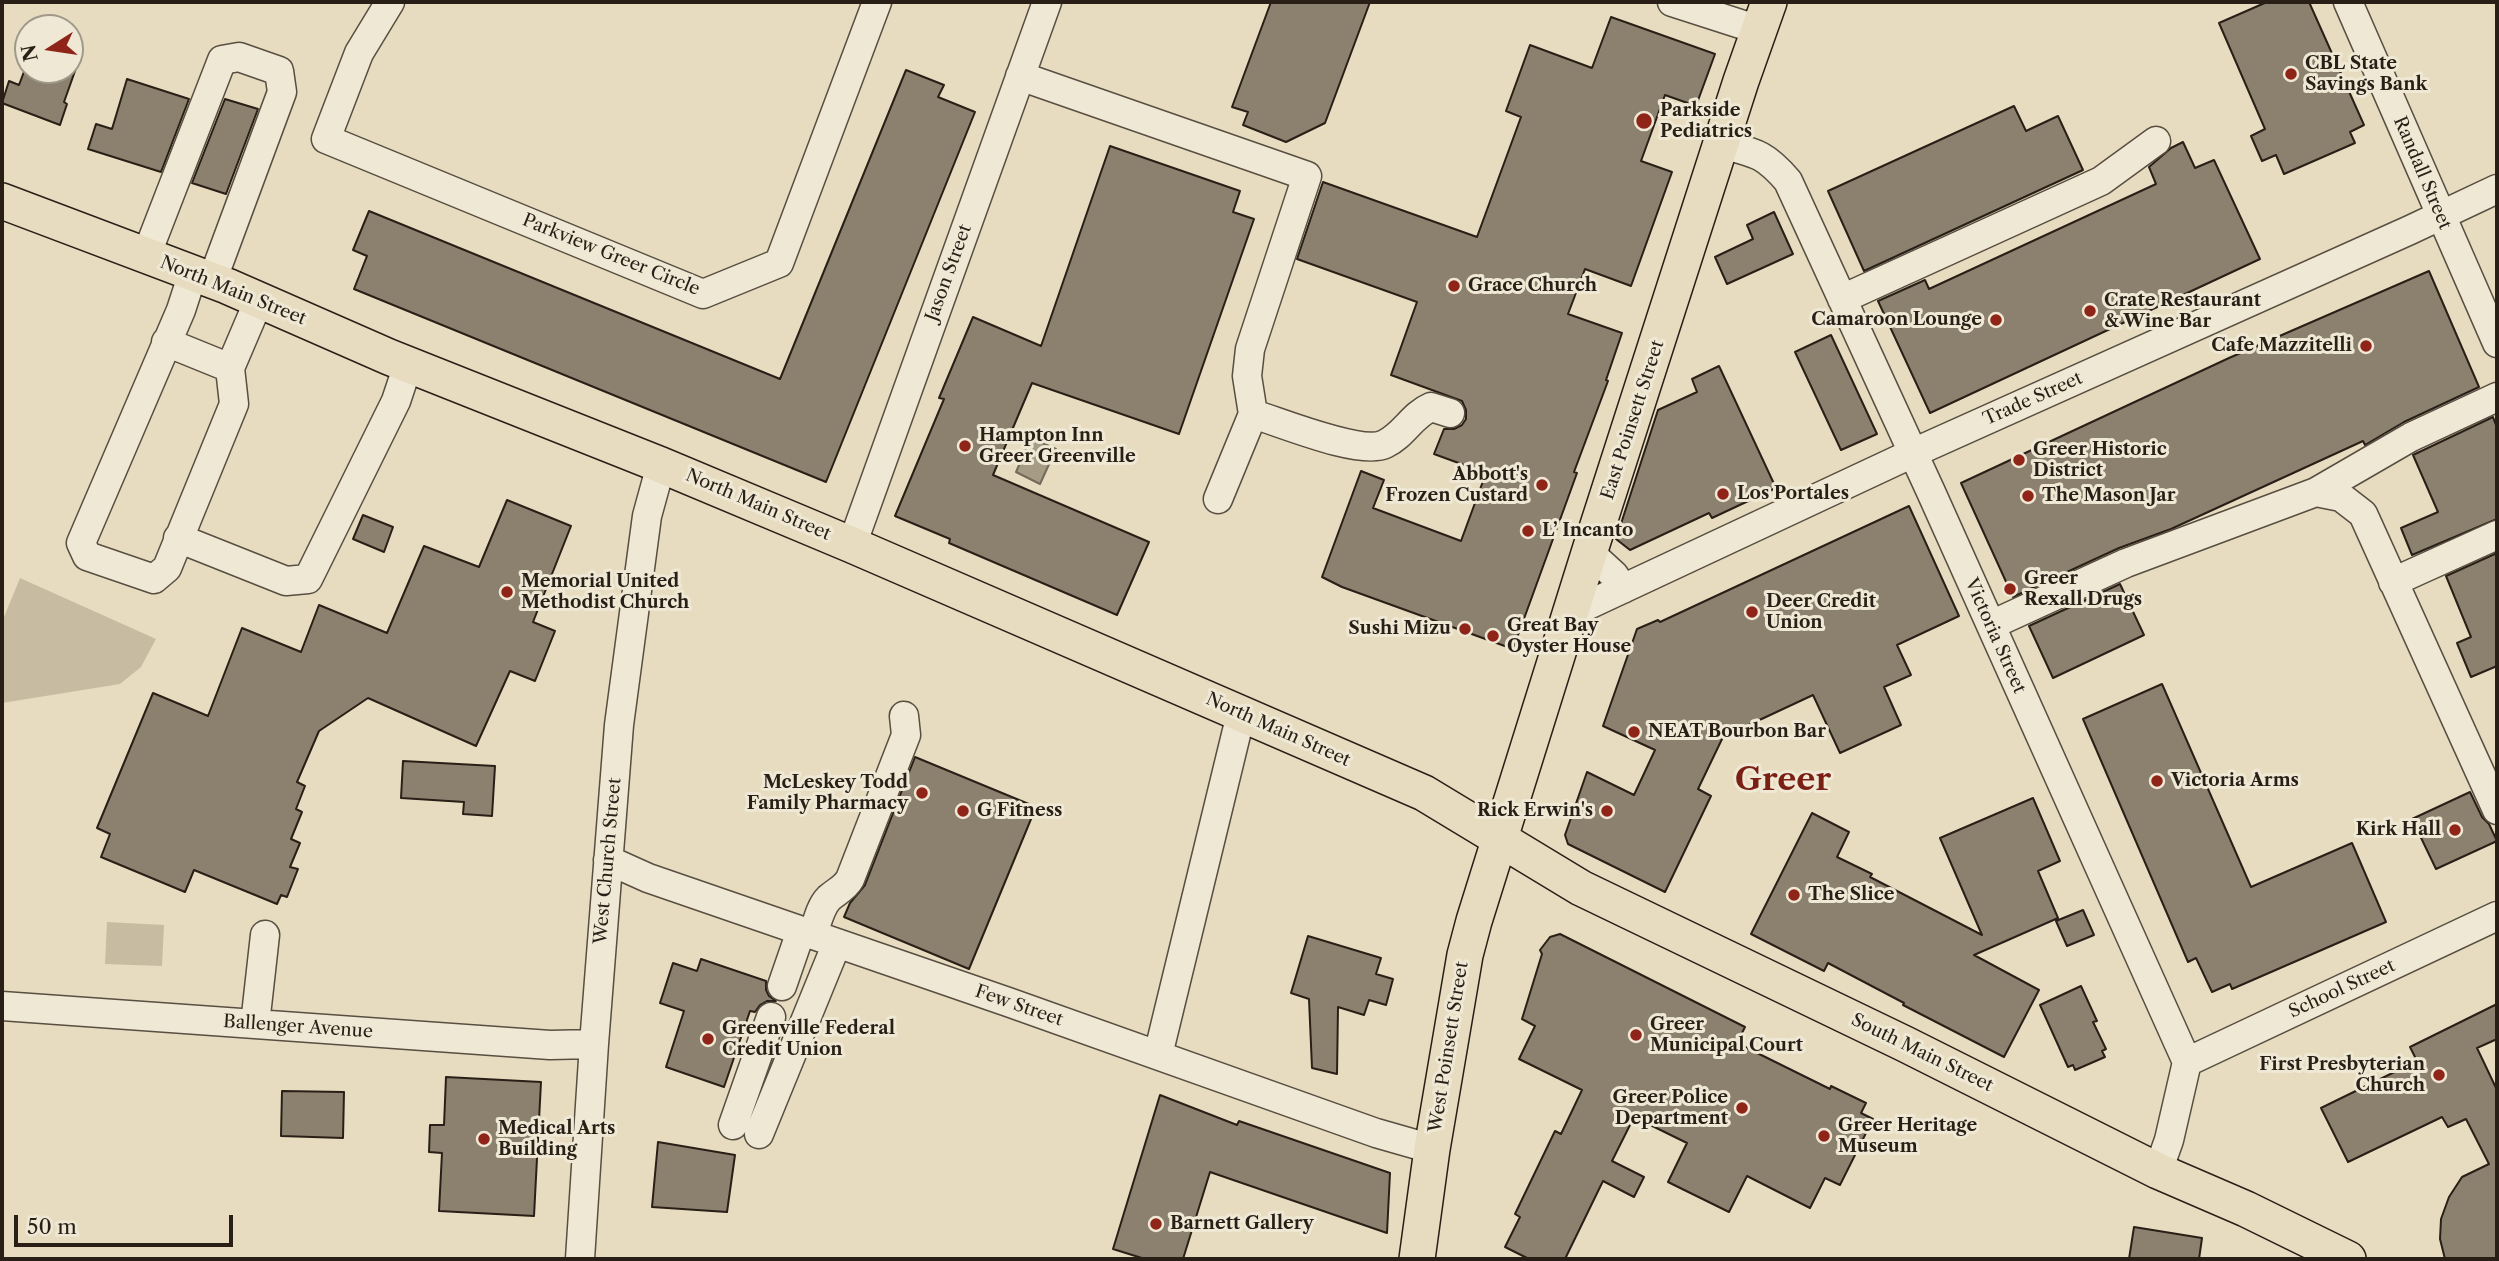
<!DOCTYPE html>
<meta charset="utf-8">
<style>
body{margin:0}
#map{position:relative;width:2499px;height:1261px;overflow:hidden;background:#e7dcbf;font-family:"Libre Caslon Text",serif}
canvas{display:block}
.frame{position:absolute;inset:0;border:4px solid #291f17;pointer-events:none}
.north{position:absolute;left:14px;top:14px;width:70px;height:70px;box-sizing:border-box;background:#efe8d5;border:2px solid #a09889;border-radius:50%;rotate:258deg;font-size:19px;font-weight:700;line-height:28px;text-align:center;color:#291f17}
.north::after{content:'';display:block;margin:auto;width:24px;height:32px;background:#8f2418;clip-path:polygon(50% 0,100% 100%,50% 72%,0 100%)}
.scale{position:absolute;left:14px;top:1215px;width:219px;height:32px;box-sizing:border-box;border:4px solid #291f17;border-top:0;padding-left:9px;font-size:21px;line-height:24px;white-space:nowrap;color:#291f17;-webkit-text-stroke:5px #efe8d5;paint-order:stroke}
</style>
<div id="map">
<canvas width="2499" height="1261"></canvas>
<div class="frame"></div>
<div class="north">N</div>
<div class="scale">50 m</div>
</div>
<script>
const ctx = document.querySelector('canvas').getContext('2d');
ctx.lineJoin = 'round';
function fill(path, color) {
  ctx.fillStyle = color;
  ctx.fill(path, 'evenodd');
}
function stroke(path, color, width, dash) {
  ctx.strokeStyle = color;
  ctx.lineWidth = width;
  ctx.lineCap = dash ? 'butt' : 'round';
  ctx.setLineDash(dash || []);
  ctx.stroke(path);
}
function drawText(font, color, halo, rows, align = 'center') {
  ctx.font = font + ' "Libre Caslon Text",serif';
  ctx.lineWidth = 6;
  ctx.setLineDash([]);
  ctx.textBaseline = 'middle';
  ctx.strokeStyle = halo;
  ctx.fillStyle = color;
  for (const [text, x, y, turn = 0] of rows) {
    ctx.save();
    ctx.translate(x, y);
    ctx.rotate((+turn || 0) * Math.PI / 180);
    ctx.textAlign = isNaN(turn) ? turn : align;
    if (halo) ctx.strokeText(text, 0, 0);
    ctx.fillText(text, 0, 0);
    ctx.restore();
  }
}
fill(new Path2D(`
 M20 578 156 639 141 667 120 684 2 703V622Z
 M107 922 164 925 162 966 105 964Z`), '#c7bca2');
const water = new Path2D(`
 M1031 438 1056 449 1040 484 1016 472Z`);
fill(water, '#a69c86');
stroke(water, '#746a5a', 2);
const building = new Path2D(`
 M1271 2H1370L1325 123 1286 142 1243 125 1248 112 1232 107Z
 M2267 2H2309L2364 125 2350 132 2355 143 2284 174 2276 155 2262 161 2251 136 2265 129 2219 23Z
 M1611 17 1715 54 1696 106 1665 95 1641 161 1672 172 1631 286 1585 269 1568 314 1622 333 1606 380 1608 381 1574 472 1577 473 1513 649 1342 587 1322 577 1361 471 1384 480 1373 508 1461 541 1486 473 1434 454 1444 429H1454L1462 425 1466 419V410L1462 401 1391 375 1417 302 1297 259 1323 182 1477 237 1521 117 1506 111 1530 45 1592 68Z
 M70 53 80 57 64 102 67 104 60 125 2 103 9 81 19 85 28 61V70H70Z
 M906 70 944 85 938 97 975 112 826 482 354 289 367 256 353 250 369 211 780 379Z
 M127 79 189 99 161 172 88 149 96 124 112 129Z
 M225 99 258 109 226 194 192 183Z
 M2014 106 2026 131 2058 116 2083 170 1864 271 1828 191Z
 M2183 142 2195 168 2214 160 2260 259 1930 413 1878 301 1925 280 1929 289 2156 184 2149 167 2171 148Z
 M1110 146 1240 191 1233 212 1254 219 1179 434 1032 383 993 475 1149 542 1117 615 949 543 950 539 895 516 944 399 939 398 973 317 1041 346Z
 M1774 212 1793 254 1727 284 1715 257 1753 239 1747 225Z
 M2429 271 2479 387 2404 422 2365 445 2363 441 2171 529 2119 548 2013 597 1961 483 2229 358Z
 M1831 335 1877 434 1841 450 1795 352Z
 M1719 366 1776 488 1712 518 1709 513 1630 550 1616 539 1658 410 1697 392 1692 379Z
 M2493 417 2497 428V519L2412 555 2401 528 2438 512 2413 455Z
 M507 500 571 526 533 622 555 631 535 681 510 671 476 746 368 698 319 731 297 782 305 786 296 809 302 812 291 839 300 843 290 867 298 869 287 897 281 895 277 904 194 870 185 892 101 857 110 834 97 828 153 693 208 716 242 628 301 652 319 605 387 633 424 546 479 567Z
 M1909 506 1959 616 1897 645 1911 675 1884 687 1901 725 1840 753 1813 695 1723 737 1698 789 1711 796 1665 892 1568 844 1565 835 1587 772 1634 795 1655 750 1603 726 1637 629 1658 620 1660 622Z
 M363 515 393 527 384 552 353 539Z
 M2497 553V666L2471 677 2457 643 2471 637 2446 576Z
 M2120 584 2144 635 2053 678 2029 626Z
 M2162 684 2251 887 2352 843 2386 922 2232 989 2230 984 2212 992 2196 958 2188 962 2083 719Z
 M915 757 1036 807 969 969 844 917 850 903 865 885Z
 M403 761 495 766 492 816 463 814 464 802 401 798Z
 M2470 792 2482 817 2489 824 2497 841 2436 869 2412 819Z
 M2033 798 2060 861 2038 871 2058 918 1974 955 2039 990 2004 1057 1903 1005 1904 1003 1828 963 1824 971 1751 934 1812 813 1849 832 1837 857 1872 874 1870 877 1982 935 1940 838Z
 M2083 910 2094 935 2067 946 2056 921Z
 M1560 934 1745 1027 1737 1043 1830 1089 1831 1086 1866 1103 1861 1113 1873 1119 1840 1185 1825 1178 1810 1208 1747 1176 1729 1212 1668 1182 1687 1143 1634 1117 1612 1161 1644 1177 1634 1197 1603 1181 1565 1259H1529L1505 1247 1520 1217 1515 1214 1555 1131 1561 1134 1582 1090 1519 1059 1535 1026 1522 1019 1542 954 1540 950 1550 937Z
 M1308 936 1381 958 1376 974 1393 979 1386 1005 1369 1000 1364 1015 1338 1007 1337 1074 1312 1068 1309 999 1291 993Z
 M701 959 766 981V990L769 996 776 1001H767L760 1005 755 1012 750 1011 724 1087 666 1067 684 1011 660 1003 673 963 697 971Z
 M2081 986 2097 1021 2093 1022 2106 1049 2102 1051 2105 1057 2075 1070 2073 1065 2068 1067 2040 1005Z
 M2497 1004V1039L2477 1048 2497 1090V1259H2445L2440 1239 2441 1219 2449 1197 2462 1177 2489 1164 2466 1119 2448 1127 2442 1117 2348 1162 2321 1108 2417 1061 2410 1047Z
 M446 1077 541 1082 534 1216 439 1211 442 1153 429 1152 430 1125H444Z
 M282 1091 344 1092 343 1138 281 1136Z
 M1160 1095 1237 1125 1239 1121 1390 1173 1387 1233 1210 1172 1183 1259H1145L1113 1249Z
 M658 1142 735 1155 727 1212 652 1207Z
 M2134 1227 2202 1238 2199 1259H2129Z`);
fill(building, '#8c816e');
stroke(building, '#291f17', 2);
const minor = new Path2D(`
 M390 2 359 53 326 139 703 294 779 263 877 2
 M1672 2 1759 30
 M2348 2 2497 343
 M1020 76 1307 176 1250 349 1247 376 1253 414 1218 499
 M1721 144C1755 153 1764 153 1788 181L1931 492 2187 1062 2169 1140 2158 1171
 M146 256 222 60 239 57 279 71 282 92 212 281
 M193 273 181 310 81 543 87 556 154 579 167 568 234 404 230 368 259 300
 M1842 299 2101 181 2156 141
 M166 342 230 368
 M1253 414C1280 422 1361 456 1385 444 1404 435 1412 415 1431 407L1450 413
 M2316 492 2411 437 2497 397
 M178 538 286 581 308 579 396 401 408 365
 M852 545 1047 2
 M1590 553 1614 575 1623 589
 M2393 582 2497 535
 M1571 613 1913 453 2410 230 2497 189
 M1991 625 2126 563 2316 492 2341 497 2363 514 2497 810
 M608 860 648 878 1008 1002 1376 1133 1432 1149
 M813 935C817 923 820 907 829 898 837 891 845 888 850 879L906 735 904 716
 M782 986 801 931
 M2 1006 550 1045 594 1044
 M255 1024 265 935
 M1158 1055 1241 714
 M2187 1062 2497 916
 M733 1125 771 1017
 M759 1134 837 943
 M580 1259 594 1044 619 725 647 516 661 465`);
const major = new Path2D(`
 M2 201 227 286 389 357 661 465 852 545 1424 793 1581 888 1905 1044 2158 1171 2246 1209 2348 1259
 M1417 1259 1432 1149 1465 955 1474 921 1591 547 1741 81 1769 2`);
stroke(minor, '#584e41', 31);
stroke(major, '#291f17', 38);
stroke(minor, '#efe8d5', 28);
stroke(major, '#e7dcbf', 35);
for (const [x, y, r, color] of [
 [2291,74,7,"#8f2418"],
 [1644,121,9,"#8f2418"],
 [1454,286,7,"#8f2418"],
 [2090,311,7,"#8f2418"],
 [1996,320,7,"#8f2418"],
 [2366,346,7,"#8f2418"],
 [965,446,7,"#8f2418"],
 [2019,460,7,"#8f2418"],
 [1542,485,7,"#8f2418"],
 [1723,494,7,"#8f2418"],
 [2028,496,7,"#8f2418"],
 [1528,531,7,"#8f2418"],
 [2010,589,7,"#8f2418"],
 [507,592,7,"#8f2418"],
 [1752,612,7,"#8f2418"],
 [1465,629,7,"#8f2418"],
 [1493,636,7,"#8f2418"],
 [1634,732,7,"#8f2418"],
 [2157,781,7,"#8f2418"],
 [922,793,7,"#8f2418"],
 [963,811,7,"#8f2418"],
 [1607,811,7,"#8f2418"],
 [2455,830,7,"#8f2418"],
 [1794,895,7,"#8f2418"],
 [1636,1035,7,"#8f2418"],
 [708,1039,7,"#8f2418"],
 [2439,1075,7,"#8f2418"],
 [1742,1108,7,"#8f2418"],
 [1824,1136,7,"#8f2418"],
 [484,1139,7,"#8f2418"],
 [1156,1224,7,"#8f2418"]
]) {
  const dot = new Path2D();
  dot.arc(x, y, r, 0, 2 * Math.PI);
  ctx.fillStyle = color;
  ctx.fill(dot);
  stroke(dot, '#efe8d5', 2.5);
}
drawText('bold 18px', '#291f17', '#efe8d5', [
 ["CBL State",2305,64],
 ["Savings Bank",2305,85],
 ["Parkside",1660,111],
 ["Pediatrics",1660,132],
 ["Grace Church",1468,286],
 ["Crate Restaurant",2104,301],
 ["& Wine Bar",2104,322],
 ["Camaroon Lounge",1982,320,"right"],
 ["Cafe Mazzitelli",2352,346,"right"],
 ["Hampton Inn",979,436],
 ["Greer Greenville",979,457],
 ["Greer Historic",2033,450],
 ["District",2033,471],
 ["Abbott's",1528,475,"right"],
 ["Frozen Custard",1528,496,"right"],
 ["Los Portales",1737,494],
 ["The Mason Jar",2042,496],
 ["L’ Incanto",1542,531],
 ["Greer",2024,579],
 ["Rexall Drugs",2024,600],
 ["Memorial United",521,582],
 ["Methodist Church",521,603],
 ["Deer Credit",1766,602],
 ["Union",1766,623],
 ["Great Bay",1507,626],
 ["Oyster House",1507,647],
 ["Sushi Mizu",1451,629,"right"],
 ["NEAT Bourbon Bar",1648,732],
 ["Victoria Arms",2171,781],
 ["McLeskey Todd",908,783,"right"],
 ["Family Pharmacy",908,804,"right"],
 ["G Fitness",977,811],
 ["Rick Erwin's",1593,811,"right"],
 ["Kirk Hall",2441,830,"right"],
 ["The Slice",1808,895],
 ["Greer",1650,1025],
 ["Municipal Court",1650,1046],
 ["Greenville Federal",722,1029],
 ["Credit Union",722,1050],
 ["First Presbyterian",2425,1065,"right"],
 ["Church",2425,1086,"right"],
 ["Greer Police",1728,1098,"right"],
 ["Department",1728,1119,"right"],
 ["Greer Heritage",1838,1126],
 ["Museum",1838,1147],
 ["Medical Arts",498,1129],
 ["Building",498,1150],
 ["Barnett Gallery",1170,1224]
], 'left');
drawText('18px', '#291f17', '#efe8d5', [
 ["Randall Street",2422,173,67],
 ["Parkview Greer Circle",611,255,22],
 ["Jason Street",949,273,-70],
 ["North Main Street",233,291,22],
 ["Trade Street",2033,399,-24],
 ["East Poinsett Street",1633,420,-72],
 ["North Main Street",758,505,23],
 ["Victoria Street",1995,636,66],
 ["North Main Street",1278,730,24],
 ["West Church Street",608,861,-85],
 ["School Street",2342,989,-25],
 ["Few Street",1019,1006,19],
 ["Ballenger Avenue",298,1027,4],
 ["West Poinsett Street",1449,1047,-81],
 ["South Main Street",1922,1053,26]
]);
drawText('bold 32px', '#7a1f14', '#efe8d5', [
 ["Greer",1783,781]
]);
</script>
